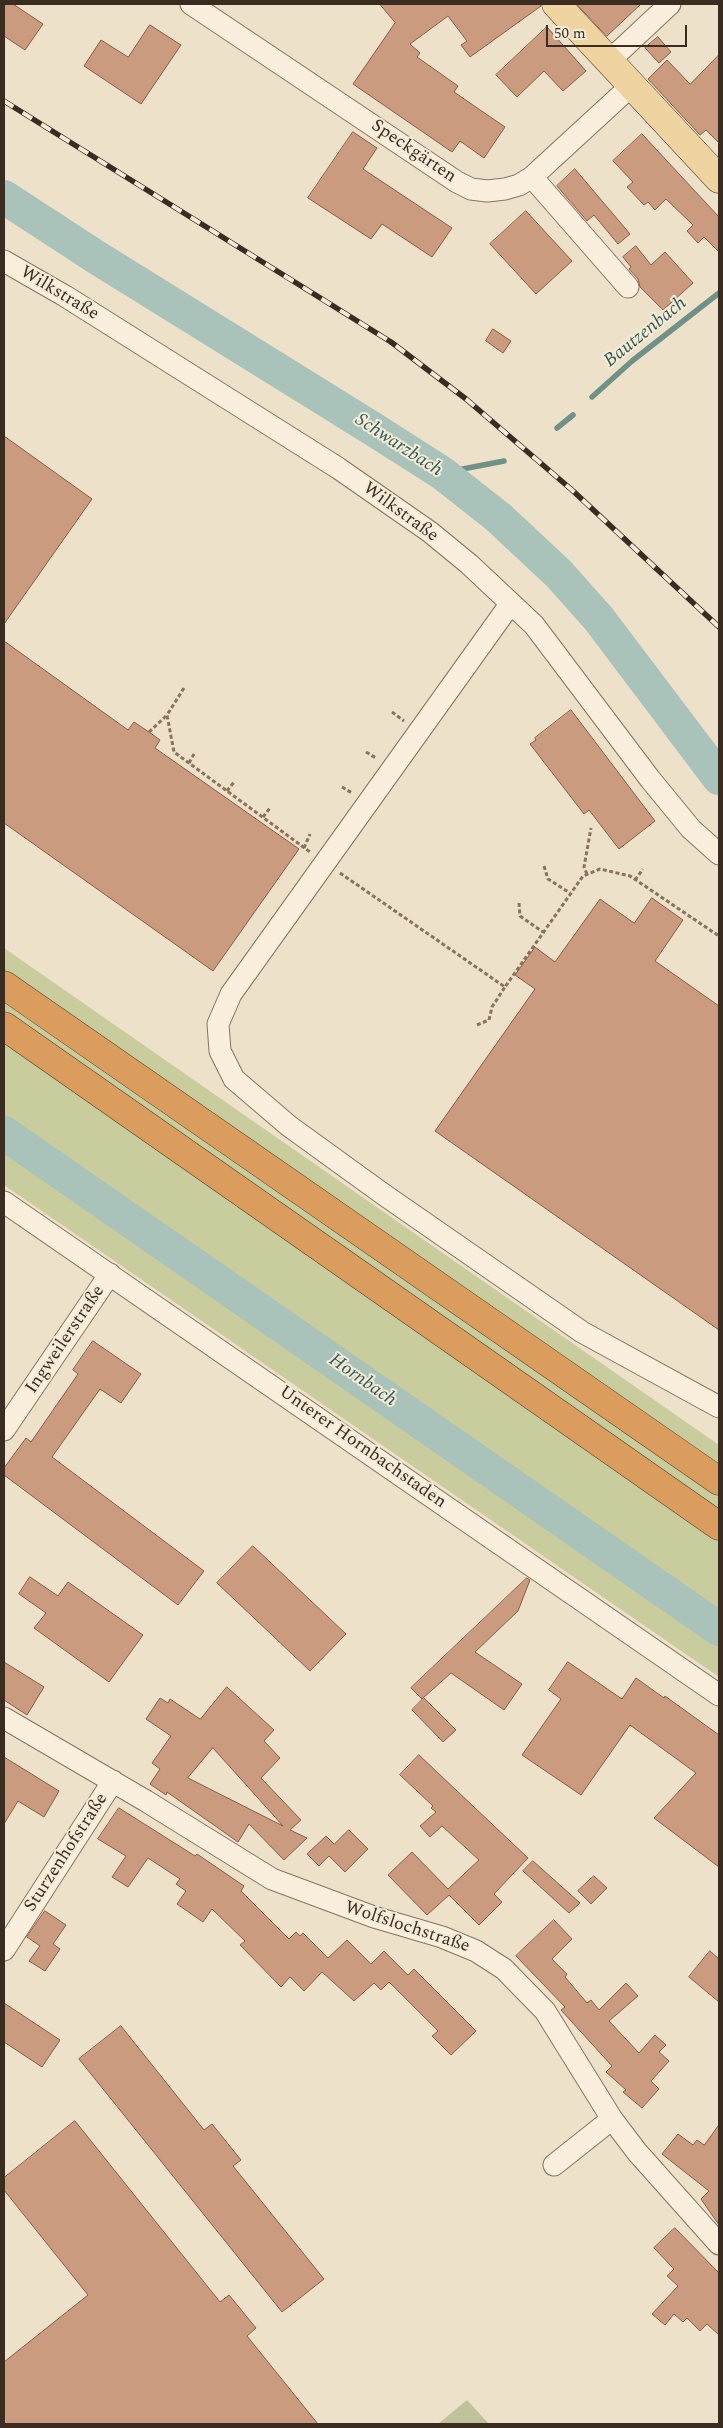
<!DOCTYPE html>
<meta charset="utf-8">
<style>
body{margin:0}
#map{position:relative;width:723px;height:2428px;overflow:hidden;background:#eee1c9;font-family:Spectral,serif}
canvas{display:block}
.frame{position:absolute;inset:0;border:5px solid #3b2c21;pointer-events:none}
.scale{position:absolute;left:546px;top:25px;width:141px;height:22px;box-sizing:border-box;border:2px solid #3b2c21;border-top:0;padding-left:6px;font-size:15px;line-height:18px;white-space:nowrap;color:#3b2c21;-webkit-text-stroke:4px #f5ecd8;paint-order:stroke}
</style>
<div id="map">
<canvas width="723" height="2428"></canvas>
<div class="frame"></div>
<div class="scale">50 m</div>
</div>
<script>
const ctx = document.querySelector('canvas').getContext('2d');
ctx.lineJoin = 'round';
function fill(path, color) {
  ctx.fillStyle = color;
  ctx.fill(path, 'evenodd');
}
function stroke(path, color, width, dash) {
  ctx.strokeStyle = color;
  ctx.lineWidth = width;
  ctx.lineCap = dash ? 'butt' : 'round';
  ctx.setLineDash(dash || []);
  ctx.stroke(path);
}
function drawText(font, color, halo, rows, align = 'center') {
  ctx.font = font + ' Spectral,serif';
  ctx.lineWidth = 4;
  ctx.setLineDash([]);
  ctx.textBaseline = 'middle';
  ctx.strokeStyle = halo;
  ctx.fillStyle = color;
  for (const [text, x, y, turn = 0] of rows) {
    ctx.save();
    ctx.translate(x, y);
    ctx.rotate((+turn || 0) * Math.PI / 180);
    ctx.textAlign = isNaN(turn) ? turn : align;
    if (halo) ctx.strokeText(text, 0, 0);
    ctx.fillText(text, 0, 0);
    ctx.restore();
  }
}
fill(new Path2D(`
 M4 948 719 1445V1677L4 1185Z`), '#c9cc9c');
fill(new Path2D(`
 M467 2400 489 2424H438Z`), '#bfc29b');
stroke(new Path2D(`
 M592 397 632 361 719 293
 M557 428 573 415
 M442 473 504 461`), '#709187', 5.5);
stroke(new Path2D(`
 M4 197 96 257 373 429 442 473 498 517 559 574 599 619 719 778
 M4 1133 719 1629`), '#a9c2ba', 34);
const building = new Path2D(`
 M4 4H13L43 24 25 50 4 36Z
 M380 4H541V6L470 57 461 45 467 41 448 16 410 44 420 53 417 57 458 86 454 92 505 127 484 158 460 141 452 152 353 84 395 23Z
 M577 4H641L607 36Z
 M150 25 181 45 141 104 84 66 101 40 128 57Z
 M547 27 586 71 563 91 544 71 517 97 496 75Z
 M658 37 671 52 659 63 645 48Z
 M719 55V143L706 130 700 135 648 79 667 60 690 84Z
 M353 132 377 148 363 169 452 228 432 257 382 224 371 239 308 198Z
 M642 134 719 217V252L704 237 698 243 687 231 693 225 666 199 655 210 648 202 644 205 627 187 633 182 613 161Z
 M575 169 630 234 618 244 594 215 587 221 557 186Z
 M526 211 572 261 536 294 490 244Z
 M636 246 651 265 665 252 693 283 663 310 640 287 638 279 629 269 631 267 623 257Z
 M493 329 511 341 503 353 486 341Z
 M4 436 92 499 4 624Z
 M4 641 128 730 134 722 149 732 160 740 155 748 299 849 213 971 4 823Z
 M571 710 655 821 619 849 589 810 584 814 530 744 536 740 535 738Z
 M652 898 683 920 655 961 719 1006V1330L435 1131 535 989 515 975 535 947 555 962 600 899 634 923Z
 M93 1341 141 1374 121 1403 100 1389 52 1457 204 1571 178 1605 4 1475V1468L26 1438 31 1442 78 1374 73 1370Z
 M253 1546 346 1634 310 1671 217 1583Z
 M30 1577 58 1596 68 1582 143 1635 109 1682 34 1628 46 1613 19 1594Z
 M527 1578 530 1580 518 1611 475 1652 522 1684 504 1710 451 1673 422 1699 411 1688Z
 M4 1662 44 1687 27 1715 4 1700Z
 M568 1662 622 1699 636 1678 664 1698 665 1696 719 1735V1867L654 1818 696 1773 630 1725 581 1795 522 1755 561 1699 549 1690Z
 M227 1687 274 1730 264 1741 280 1758 261 1778 301 1820 290 1830 307 1838 284 1860 249 1824 238 1842 167 1792 166 1795 150 1784 160 1769 152 1763 171 1736 146 1719 160 1698 168 1703 170 1699 200 1719ZM213 1748 283 1826 188 1778Z
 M424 1698 456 1730 443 1742 412 1710Z
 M419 1755 528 1858 494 1894 502 1902 479 1925 449 1895 427 1915 388 1875 412 1852 448 1889 479 1860 442 1826 430 1837 420 1826 436 1812 431 1808 433 1806 400 1775Z
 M4 1757 59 1791 44 1817 18 1801 4 1824Z
 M119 1808 195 1856 197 1854 244 1886 241 1891 289 1939 296 1932 300 1936 303 1933 328 1958 347 1940 371 1964 384 1951 408 1975 414 1969 476 2031 451 2055 432 2036 438 2031 389 1982 381 1990 374 1983 354 2001 322 1972 304 1991 290 1977 281 1987 240 1945 245 1941 212 1909 203 1922 177 1904 186 1891 176 1884 180 1879 148 1858 128 1887 112 1877 126 1856 98 1839Z
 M349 1830 368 1849 345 1872 329 1856 319 1866 307 1854 326 1836 334 1844Z
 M533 1861 580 1903 569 1913 523 1871Z
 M594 1876 607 1888 591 1904 578 1891Z
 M45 1911 66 1925 53 1944 60 1949 45 1971 29 1961 40 1946 27 1937Z
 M554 1920 572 1939 552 1959 567 1974 565 1977 587 2003 591 2000 599 2010 626 1983 638 1996 609 2021 639 2053 655 2035 666 2045 659 2052 669 2061 651 2081 659 2089 642 2108 623 2092 626 2090 606 2072 612 2066 561 2010 565 2007 516 1956Z
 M710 1951 719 1959V2002L689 1977Z
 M4 2003 60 2040 42 2067 4 2042Z
 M121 2026 204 2130 212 2124 241 2160 233 2166 324 2279 282 2312 79 2059Z
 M75 2121 220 2302 229 2295 256 2328 247 2336 318 2424H4V2362L88 2295 4 2190V2178Z
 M719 2125V2225L701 2199 709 2191 662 2154 678 2134 693 2145 697 2140 704 2145Z
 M675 2228 719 2273V2335L707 2324 700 2331 687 2318 683 2322 674 2314 665 2325 652 2314 678 2286 667 2276 674 2269 654 2248Z`);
fill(building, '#cb9b80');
stroke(building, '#895c44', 1);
const minor = new Path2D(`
 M191 4 457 182 471 189 487 191 505 189 519 185 532 177 631 86
 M608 62 670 4
 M532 177 628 287
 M4 261 65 296 338 468 430 532 469 564 534 625 650 779 691 829 719 854
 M511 603 231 994 218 1024 220 1051 234 1079 289 1126 383 1194 582 1332 719 1407
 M4 1202 719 1695
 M4 1430 110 1274
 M4 1718 146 1801 272 1879 374 1917 442 1937 476 1951 504 1969 545 2011 612 2119 637 2152 719 2244
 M4 1950 113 1781
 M554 2165 612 2119`);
const major = new Path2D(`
 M556 4 719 179`);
const highway = new Path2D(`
 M4 985 719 1481
 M4 1026 719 1526`);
stroke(minor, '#8a735e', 23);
stroke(major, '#584231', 29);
stroke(highway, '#584231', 29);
stroke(new Path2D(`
 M184 688 167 715 174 752 310 852
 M392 712 404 721
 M149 732 166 716
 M366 752 376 758
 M189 763 194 754
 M342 787 352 793
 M227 791 234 782
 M263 817 270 808
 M304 848 310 834
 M544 866 548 879 570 893
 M340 873 505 987 583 876 600 869 630 876 719 936
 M587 874 584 867 591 828
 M635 880 643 869
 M519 903 520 916 543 932
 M477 1025 489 1020 492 1007 505 987`), '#8a735e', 3, [4, 2.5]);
stroke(minor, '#f9efdc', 21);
stroke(major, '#efd4a2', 28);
stroke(highway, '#da9d5d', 28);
const rail = new Path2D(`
 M4 101 391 342 466 399 572 490 719 627`);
stroke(rail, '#3b2c21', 5.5);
stroke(rail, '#f5ecd8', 4, [11]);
drawText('18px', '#3b2c21', '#f5ecd8', [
 ["Speckgärten",413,152,34],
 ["Wilkstraße",59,294,31],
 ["Wilkstraße",400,513,36],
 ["Ingweilerstraße",66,1340,-56],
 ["Unterer Hornbachstaden",362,1448,35],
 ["Sturzenhofstraße",67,1853,-57],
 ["Wolfslochstraße",407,1928,18]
]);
drawText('italic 19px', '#315a56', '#f5ecd8', [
 ["Bautzenbach",646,333,-39],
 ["Schwarzbach",398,446,33],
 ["Hornbach",362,1381,35]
]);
</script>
